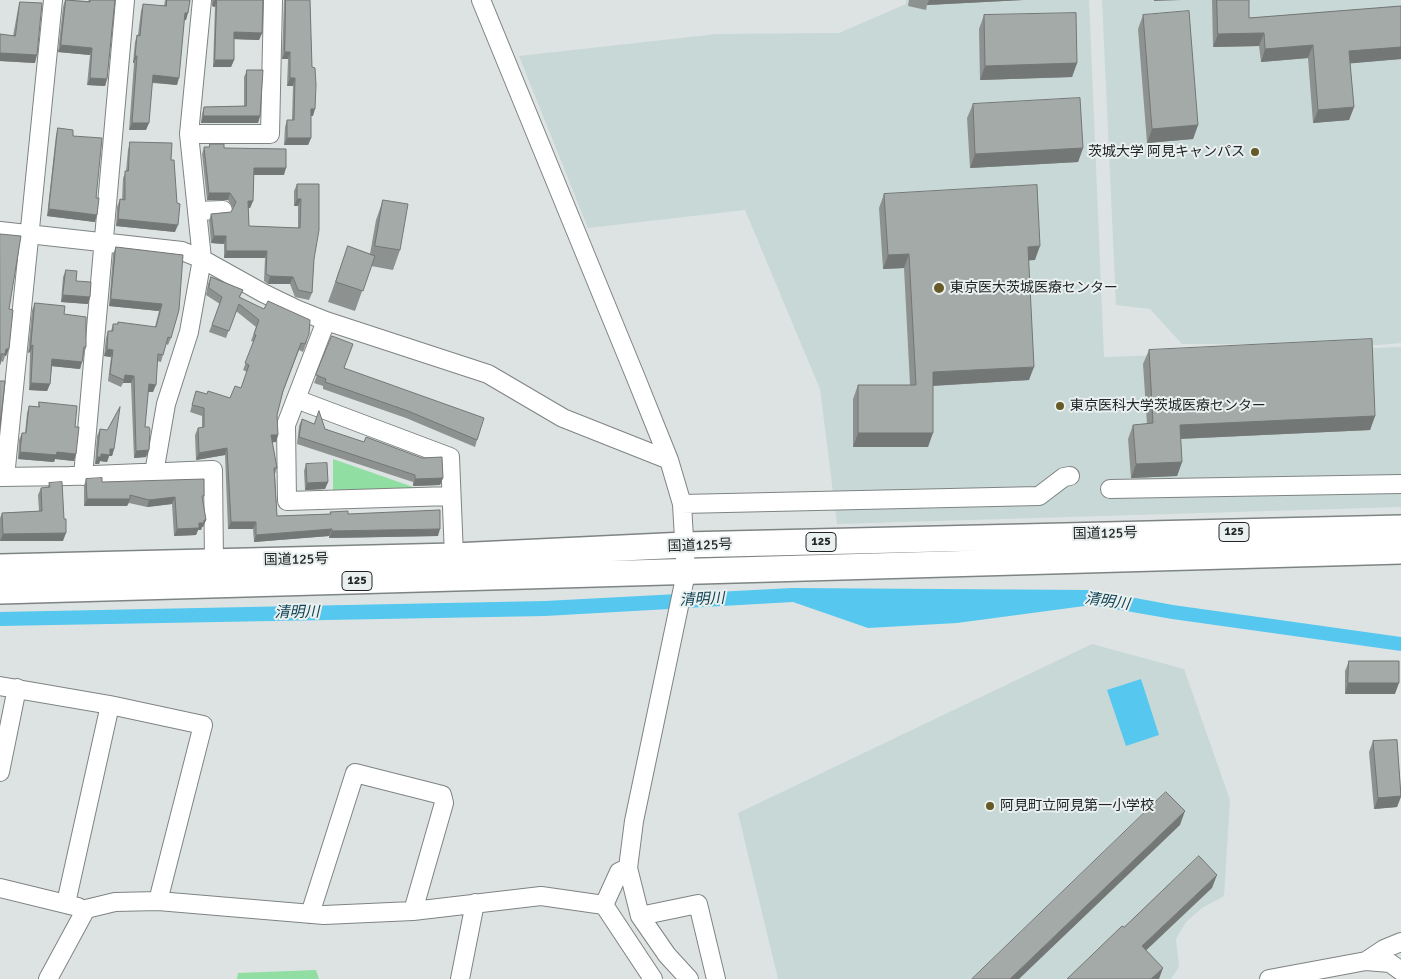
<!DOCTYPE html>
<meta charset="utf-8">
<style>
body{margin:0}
canvas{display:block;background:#dce3e2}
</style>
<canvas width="1401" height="979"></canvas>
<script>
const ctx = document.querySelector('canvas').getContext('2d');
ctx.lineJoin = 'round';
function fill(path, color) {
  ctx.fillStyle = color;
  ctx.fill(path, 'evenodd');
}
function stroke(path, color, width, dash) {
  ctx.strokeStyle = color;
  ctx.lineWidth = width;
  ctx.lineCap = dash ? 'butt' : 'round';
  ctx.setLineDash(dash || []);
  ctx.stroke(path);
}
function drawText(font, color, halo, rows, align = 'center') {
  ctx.font = font + ' Signika,"Noto Sans JP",sans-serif';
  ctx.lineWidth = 4;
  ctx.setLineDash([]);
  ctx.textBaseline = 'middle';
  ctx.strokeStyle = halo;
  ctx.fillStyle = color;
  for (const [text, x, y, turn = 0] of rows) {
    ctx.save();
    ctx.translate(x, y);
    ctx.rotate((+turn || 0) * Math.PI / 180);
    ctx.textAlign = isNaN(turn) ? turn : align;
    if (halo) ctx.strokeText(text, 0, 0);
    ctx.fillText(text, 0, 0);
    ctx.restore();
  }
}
fill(new Path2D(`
 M906 0H1089L1104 357 1401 347V507L837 524 820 389 745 210 588 228 519 56 717 34 839 33 906 4Z
 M1102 0H1401V343L1378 345 1182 344 1150 309 1116 305Z
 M1092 644 1184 669 1230 800 1224 896 1202 908 1186 922 1176 939 1179 967 1171 979H778L738 813Z`), '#c8d8d6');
fill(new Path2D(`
 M333 459 416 488 333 490Z
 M316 970 319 979H237L238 973Z`), '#91dea3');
fill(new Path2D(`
 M792 588 1092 590 1173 605 1401 637V651L1172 619 1092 605 957 623 868 628 793 602 545 616 0 626V612L545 601Z
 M1141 679 1159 735 1126 746 1107 690Z`), '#56c8ef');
const minor = new Path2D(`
 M481 0 636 378 669 460 682 504 686 573 634 821 628 868 640 916 667 955 689 979
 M189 134H270L273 0
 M197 211 223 210
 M0 231 182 251 202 259 263 293 296 309 326 321 488 374 563 418 669 460
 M326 321 296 399 450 457 454 556
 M296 399 286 425 287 501 451 496
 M154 473 166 404 189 332 202 259 189 134 202 0
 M83 476 125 0
 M0 477 70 476 213 470 214 562
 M5 477 53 0
 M1110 489 1401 484
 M682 504 1039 496 1064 477 1070 476
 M0 686 110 705 203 725 158 901
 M0 772 17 688
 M0 888 78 907
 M66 903 110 705
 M604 905 619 872 628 868
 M310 914 355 773 442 795 444 803 413 911
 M640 916 698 904 716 979
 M1366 961 1384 949 1401 942
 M48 979 86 909 115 902 158 901 324 915 413 911 541 896 604 905 653 979
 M460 979 475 903
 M1269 979 1366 961 1390 963 1401 971`);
const highway = new Path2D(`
 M0 567 454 556 685 545 1401 528
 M0 591 1401 551`);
stroke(minor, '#7e8483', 20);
stroke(highway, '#7e8483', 28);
stroke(minor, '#fff', 18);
stroke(highway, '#fff', 25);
fill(new Path2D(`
 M65 0 88 1 89 0H115L107 79 105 86 87 85 90 55 58 52 63 7Z
 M165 0H190L186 20H184L177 85 152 83 146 130H129L134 63H133L135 42 137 35H138L141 11 143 4 164 6Z
 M212 0H263L262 33 259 40 234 39V60L231 67H213L215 7 212 6Z
 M284 0H310L313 116H311V138L308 145H284L285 127 287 120H292L293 86H287L288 59H282Z
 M909 0H1023L927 5 926 10 908 6Z
 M1212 0H1249V18L1401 6V59L1350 63 1354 107 1349 120 1313 123 1308 58 1261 62 1259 46 1213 47Z
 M20 2 35 63 0 61V34L13 36 18 9Z
 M984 15 1077 63 1072 77 980 80 979 29Z
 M1143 15 1198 125 1193 139 1147 143 1138 29Z
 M247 70 260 116 258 123H201L202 114 204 107 244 106V77Z
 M973 104 1083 148 1078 162 970 168 967 118Z
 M58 128 73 136 96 198 95 222 47 216 56 135Z
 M130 142 171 160 175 232 116 226 117 207 120 199 122 200 123 178 126 171 128 150Z
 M204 147 224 148 284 175H254L253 201 250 208H248L249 226 298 228V206H294V191L297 184 314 259 312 293 309 300 295 297 290 284H268L264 281 265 258H224V244L211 243 209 221 211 214 231 212 233 208 228 200H207L202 154Z
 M884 194 1035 260H1028L1029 380 933 386 928 447H853V399L858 385H910L904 268 883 269 879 208Z
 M383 200 400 250 393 270 371 266 355 311 328 302 348 246 370 254 376 220Z
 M0 234 9 309 6 356H5L3 362 0 361Z
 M116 247 183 255 171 338 168 345 166 344 161 362 157 361 153 392H148L145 427 146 457 134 458 131 383H123L121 387 108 381 111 357 104 356 106 338 108 331H111L113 324H117L118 322 155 327 159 311 109 306 113 254Z
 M66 270 76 281 90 297 88 304 61 302 63 277Z
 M211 277 243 290 240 297 307 341 303 352 299 350 283 392 277 415 278 435 276 442H272L277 468 275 474 277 516 330 514V512L348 514 438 536 329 538V536L254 542 253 529H228L225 455 196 460 195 435 198 428H202V416L190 412 196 391 207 394 230 398 241 388 247 372 243 370 254 342 251 341 256 327 236 311 226 338 209 332 220 304 206 295 208 284Z
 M35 303 64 314 86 347 80 369 52 366 50 384 47 391 29 390 30 352 28 353 32 310Z
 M332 336 344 368 477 440 475 447 406 418 323 389V386L314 383Z
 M1149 350 1375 416 1370 430 1180 439 1182 462 1177 476 1131 478 1128 439 1133 425 1147 424 1143 364Z
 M39 402 75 427 76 454 74 461 55 459 54 462 18 459 19 440 22 433H25L27 413 29 406 38 407Z
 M302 419 443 478 440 485 413 486V482L297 444 299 426Z
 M100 429 114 449 112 456H109L107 462 100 461 99 464H95L97 436Z
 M306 464 328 482 325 489 305 490 304 471Z
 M86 479 203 500 206 520 203 527H202L201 530H198L196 535 174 536 172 504 147 507 129 503 127 506H84V486Z
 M49 483 63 541H0V518L2 513 39 511 38 495 41 488 48 487Z
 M1349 661 1395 694H1345V671Z
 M1397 740 1401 797 1397 807 1374 809 1369 752 1373 741Z`), '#8d9290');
fill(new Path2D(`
 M214 0H217L215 7 212 6Z
 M928 0H1023L927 5 929 0Z
 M1154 0H1181L1154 1Z
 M185 13H188L186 20H182Z
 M234 32 262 33 259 40 231 39Z
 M1264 33 1259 46 1213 47 1218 34Z
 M61 45 92 48 90 55 58 52Z
 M1313 45 1308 58 1261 62 1265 49Z
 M1401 47V59L1344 64 1349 51Z
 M285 52H290L288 59H282Z
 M0 53 37 55 35 63 0 61Z
 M135 56H137L134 63H133Z
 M215 60H234L231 67H213Z
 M1077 63 1072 77 980 80 985 66Z
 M153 75 179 78 177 85 150 82Z
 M90 78 107 79 105 86 87 85Z
 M290 78H295L293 86H287Z
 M1354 107 1349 120 1313 123 1318 110Z
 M311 109H315L313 116H308Z
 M203 116H260L258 123H201Z
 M132 123H149L146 130H129Z
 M1198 125 1193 139 1147 143 1152 129Z
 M287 138H311L308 145H284Z
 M1083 148 1078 162 970 168 975 154Z
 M254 168H286L284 175H251Z
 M209 193H230L228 200H207Z
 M297 199H301L298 206H294Z
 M248 201H253L250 208H246Z
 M49 209 97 215 95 222 47 216Z
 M118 219 178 225 175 232 116 226Z
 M214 236H226L224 244 211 243Z
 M1040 246 1035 260 1022 261 1028 247Z
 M226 251H267L265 258H224Z
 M909 254 904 268 883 269 888 255Z
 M270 276 293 277 290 284H268Z
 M63 295 90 297 88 304 61 302Z
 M111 299 162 304 159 311 109 306Z
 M33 345 30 352 28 353 31 346Z
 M6 349H9L6 356H5Z
 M107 349 113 350 111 357 104 356Z
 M52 359 82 362 80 369 50 366Z
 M1034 367 1029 380 928 386 933 372Z
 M125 375 134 376 131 383H123Z
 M31 383 50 384 47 391 29 390Z
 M149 384 156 385 153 392H146Z
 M1375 416 1370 430 1175 439 1180 425Z
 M858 433H933L928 447H853Z
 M271 435H278L276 442 268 443Z
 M227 448 225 455 196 460 199 453Z
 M110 449H114L112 456H109L107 462 100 461 99 464H95L97 457Z
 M149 450 146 457 134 458 136 451Z
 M20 452H57L76 454 74 461 55 459 54 462 18 459Z
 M1182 462 1177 476 1131 478 1136 464Z
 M443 478 440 485 413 486 415 479Z
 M328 482 325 489 305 490 307 483Z
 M175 497 172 504 147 507 149 500Z
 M87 499H130L127 506H84Z
 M204 520H206L203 527H202L201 530H198L196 535 174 536 177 529 199 523Z
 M231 522H256L253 529H228Z
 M332 529 329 536 254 542 256 535Z
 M440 529 438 536 329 538 332 531Z
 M66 533 63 541H0L3 534Z
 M1348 683H1399L1395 694H1345Z
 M1401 796 1397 807 1374 809 1378 798Z
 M1185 811 1180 825 1019 979H1010Z
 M1217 875 1212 888 1137 959 1142 946Z
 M1163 968 1159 979H1151Z`), '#737775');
const building = new Path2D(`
 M66 0 90 2V0H115L107 79 90 78 92 48 61 45Z
 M167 0H190L188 13H185L179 78 153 75 149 123H132L137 56H135L137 35 140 36 143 4 166 6Z
 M217 0H263L262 33 234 32V60H215Z
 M286 0H310L312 67 315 68 316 85 315 109H311V138H287V120H294L295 78H290V52H285Z
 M1217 0H1249V18L1401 6V47L1349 51 1354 107 1318 110 1313 45 1265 49 1264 33 1218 34Z
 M20 2 42 3 37 55 0 53V34L15 36Z
 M1189 11 1198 125 1152 129 1143 15Z
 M1076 13 1077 63 985 66 984 15Z
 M247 70H263L260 116H203L204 107 246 106Z
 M1080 98 1083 148 975 154 973 104Z
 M58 128 73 130V136L102 138 96 198H99L97 215 49 209Z
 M130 142 172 143 171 160H174L177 203 180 204 178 225 118 219 120 199 125 200V171H128Z
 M210 144H224V148L286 149V168H254L253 201H248L249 226 300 228 301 199H297V184H319V230L314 259 312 293 298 290 293 277 270 276 266 274 267 251H226V236H214L211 214 231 212 236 202 230 193H209L204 147H209Z
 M1037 185 1040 246 1028 247 1034 367 933 372V433H858V385H916L909 254 888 255 884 194Z
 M383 200 408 204 400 250 375 246Z
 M0 234 21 236 9 309 13 310 9 349H6L5 354H1L0 364Z
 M348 246 375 256 363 291 336 282Z
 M116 247 183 255 179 310 171 338 168 337 163 355 158 354 156 385 149 384 145 427H149L150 430 149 450 136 451 134 376 125 375 124 380 110 374 113 350 107 349 108 331H113V324H118V322L156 327 162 304 111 299Z
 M66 270 77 271 76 281 91 282 90 297 63 295Z
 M211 277 243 290 239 297 264 309 268 301 310 320 309 334 305 344 301 343 283 391 277 415 278 435H271L277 468H274L277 516 331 514 330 512 348 511V514L440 510V529L332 531V529L256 535V522H231L227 448 199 453 198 428 204 427V408L192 405 196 391 207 394 208 391 230 398 235 386 241 388 249 365 245 363 256 335 254 334 259 320 239 304 229 331 212 325 222 297 209 288Z
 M35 303 65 306 64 314 86 317V347H84L82 362 52 359 50 384 31 383 33 345 31 346Z
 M332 336 353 344 344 368 484 418 477 440 408 411 325 382 326 379 316 375Z
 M1372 339 1375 416 1180 425 1182 462 1136 464 1133 425 1153 423 1149 350Z
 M0 381H5L0 426Z
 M39 402 77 406 75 427H79L76 454 57 452 56 455 20 452 22 433H26L29 406 39 407Z
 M120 407 114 449H110V455L101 454V457H97L100 429 107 430Z
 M319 411 325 429 364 442 366 437 422 458 442 457 443 478 415 479V475L299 437 302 419 314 424Z
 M327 463 328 482 307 483 306 464Z
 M102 478V482L204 479V496H202L206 520H204V523H199V528L177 529 175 497 149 500 130 495V499H87L86 479Z
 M62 482 64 519H66V533L3 534 2 513 42 511 41 488 50 487 49 483Z
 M1349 661H1399V683H1348Z
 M1397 740 1401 796 1378 798 1373 741Z
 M1166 792 1185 811 1010 979H972Z
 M1199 856 1217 875 1142 946 1163 968 1151 979H1067L1122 926 1124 927Z`);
fill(building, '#a4aaa7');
stroke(building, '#737775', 1);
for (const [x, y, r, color] of [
 [1255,152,5,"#665a27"],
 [939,288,6,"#665a27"],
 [1060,406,5,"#665a27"],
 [990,806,5,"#665a27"]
]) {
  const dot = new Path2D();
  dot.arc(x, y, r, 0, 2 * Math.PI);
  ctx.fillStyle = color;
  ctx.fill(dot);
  stroke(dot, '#e9f0ef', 2);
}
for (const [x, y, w] of [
 [1234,532,30],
 [821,542,30],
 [357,581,30]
]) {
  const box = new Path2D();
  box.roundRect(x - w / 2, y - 9.5, w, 19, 4);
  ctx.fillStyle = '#e9f0ef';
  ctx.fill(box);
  stroke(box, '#222525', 1);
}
drawText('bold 12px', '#222525', null, [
 ["125",1234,532],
 ["125",821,542],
 ["125",357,581]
]);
drawText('14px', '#222525', '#e9f0ef', [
 ["茨城大学 阿見キャンパス",1245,152,"right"],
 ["東京医大茨城医療センター",950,288],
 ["東京医科大学茨城医療センター",1070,406],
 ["阿見町立阿見第一小学校",1000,806]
], 'left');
drawText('14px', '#222525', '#e9f0ef', [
 ["国道125号",1105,534,-1],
 ["国道125号",700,546,-2],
 ["国道125号",296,560,-1]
]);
drawText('italic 15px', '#104253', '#e9f0ef', [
 ["清明川",702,600,-3],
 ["清明川",1107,602,8],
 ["清明川",297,613,-1]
]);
</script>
